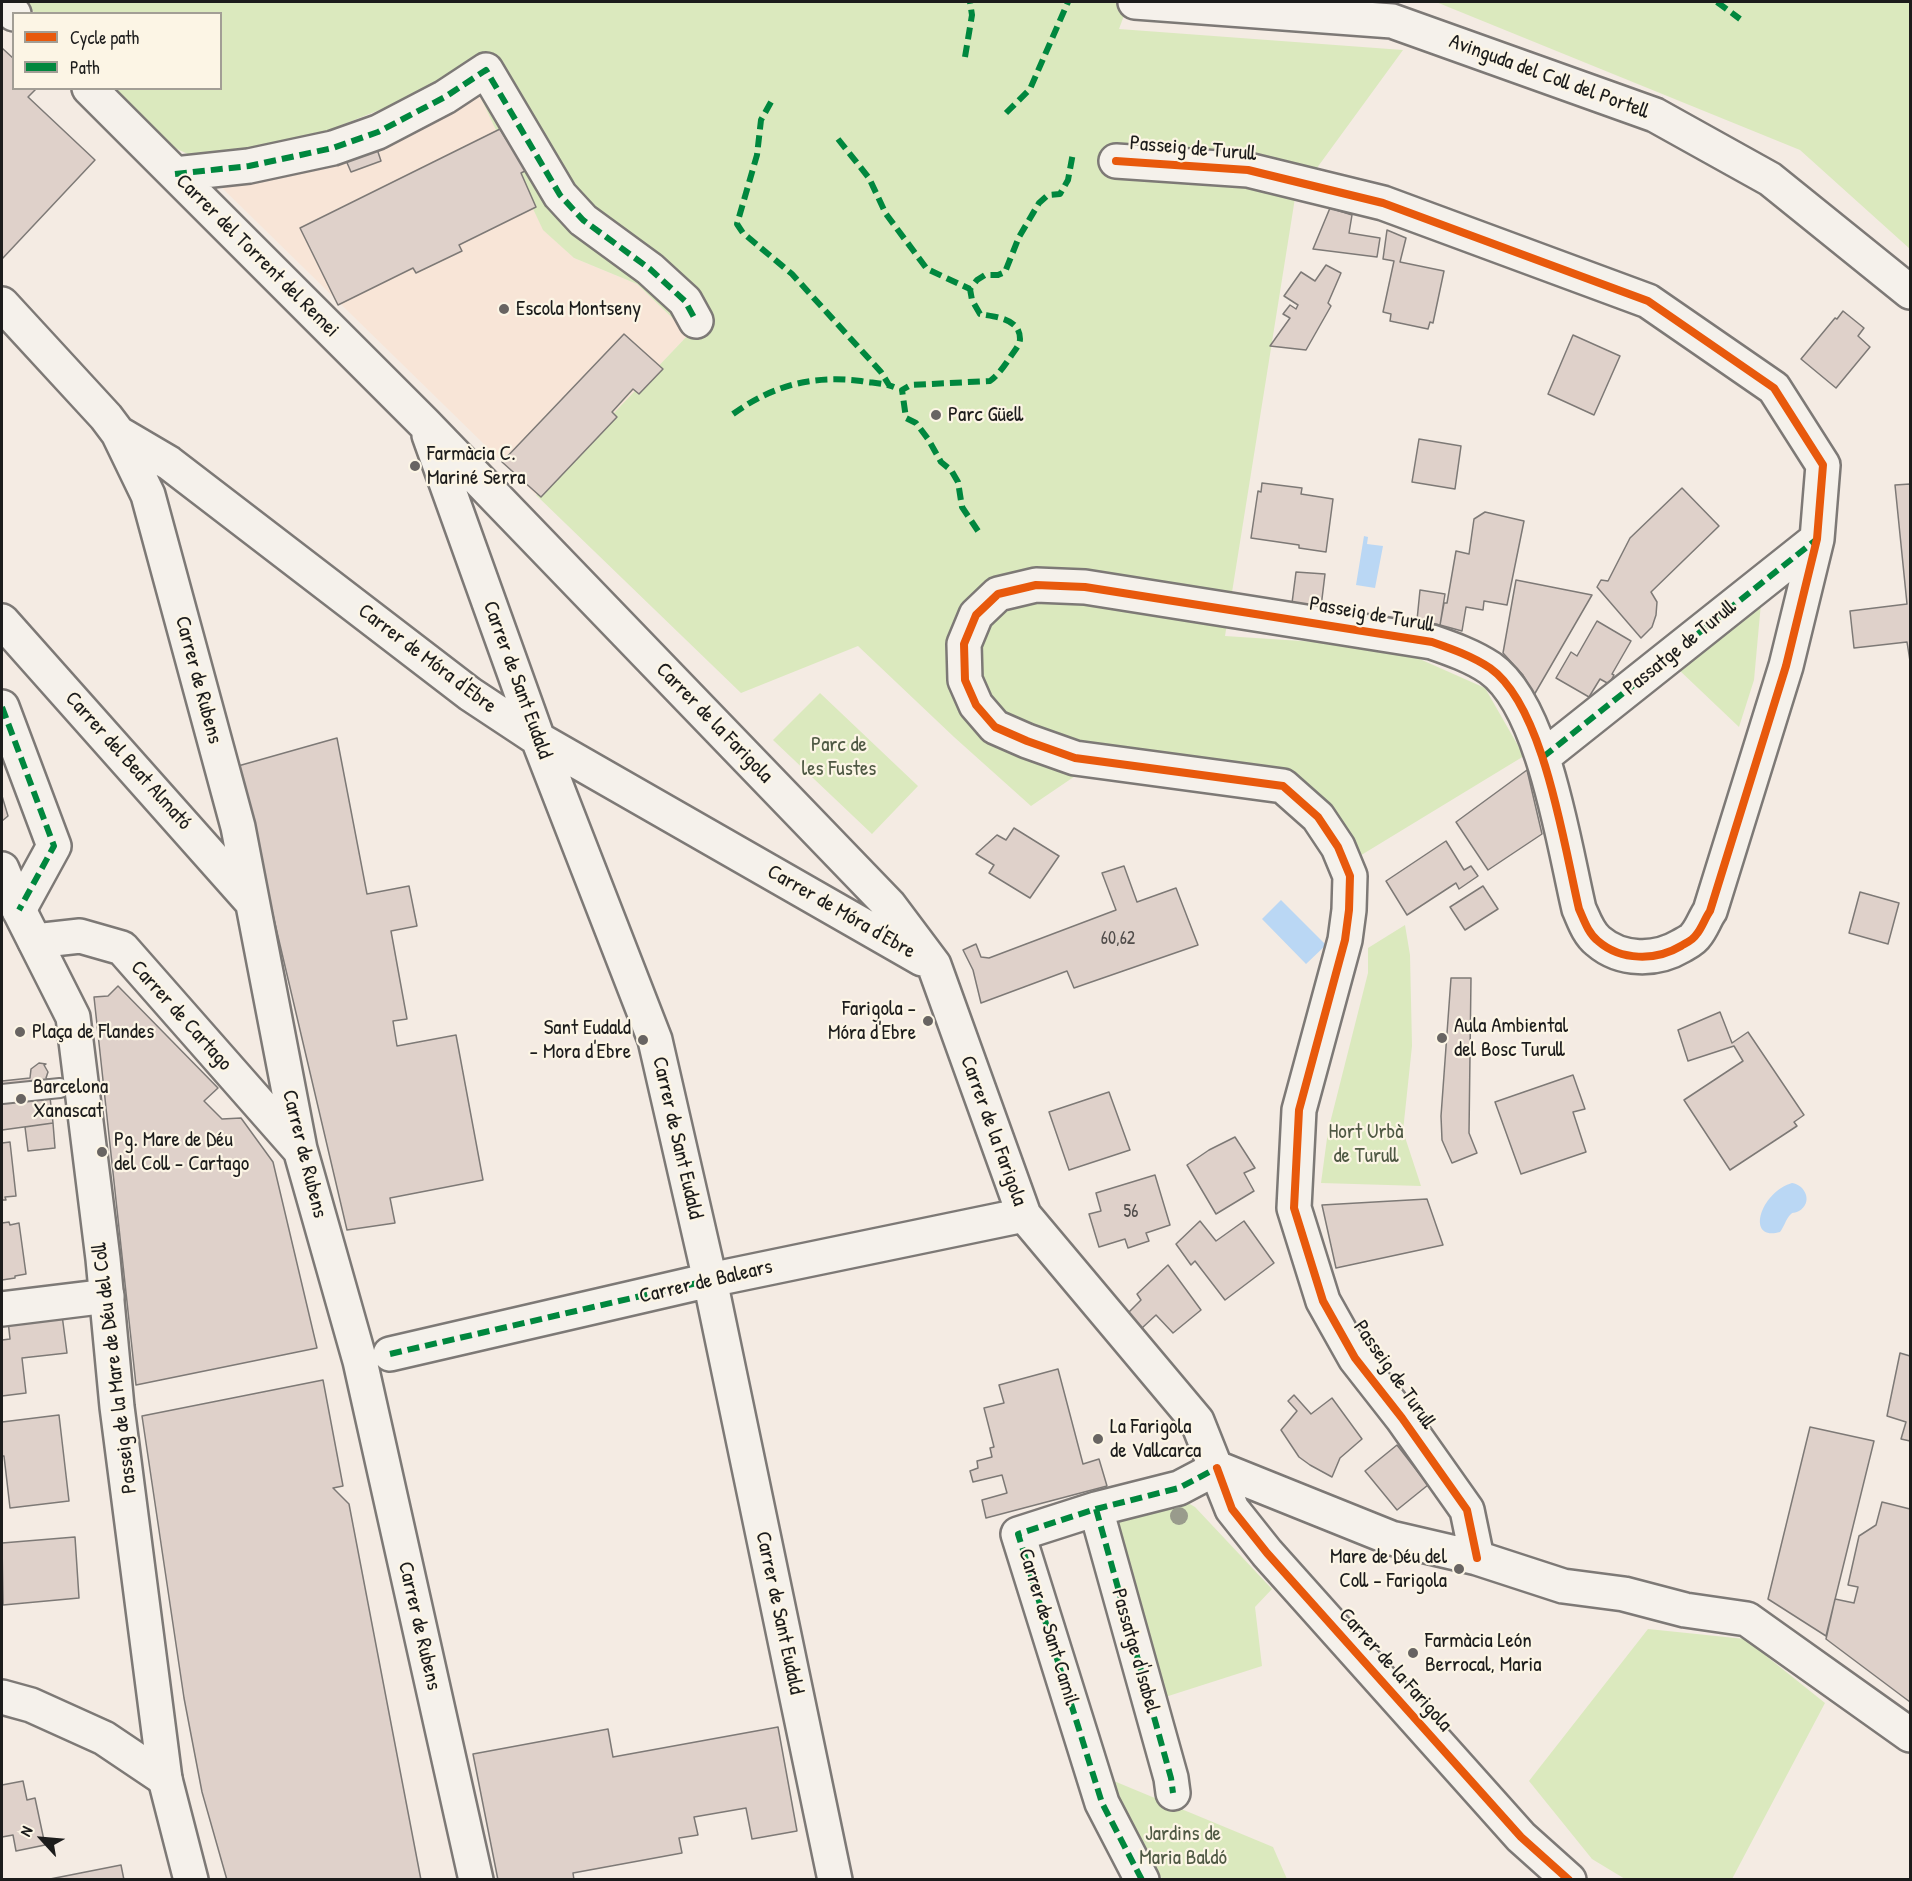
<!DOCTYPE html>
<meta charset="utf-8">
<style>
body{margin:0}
#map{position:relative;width:1912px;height:1881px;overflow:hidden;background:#f4ebe3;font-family:"Patrick Hand",sans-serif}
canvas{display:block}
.frame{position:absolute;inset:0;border:3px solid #1c1c1c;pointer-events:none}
.legend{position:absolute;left:12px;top:12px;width:210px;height:78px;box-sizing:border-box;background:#fcf5e5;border:2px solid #a29e95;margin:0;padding:8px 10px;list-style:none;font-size:18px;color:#1c1c1c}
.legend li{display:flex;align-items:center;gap:12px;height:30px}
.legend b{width:30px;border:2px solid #a29e95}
.north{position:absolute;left:12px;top:1809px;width:60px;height:60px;-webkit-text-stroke:4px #fcf5e5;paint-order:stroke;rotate:296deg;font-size:16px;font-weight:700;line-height:24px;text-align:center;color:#1c1c1c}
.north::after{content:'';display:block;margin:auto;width:21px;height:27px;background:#1c1c1c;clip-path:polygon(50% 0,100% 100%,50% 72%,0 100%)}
</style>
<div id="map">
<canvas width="1912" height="1881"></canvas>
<div class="frame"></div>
<ul class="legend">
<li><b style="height:8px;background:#e8590c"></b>Cycle path</li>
<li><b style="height:8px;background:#00873e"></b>Path</li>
</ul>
<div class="north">N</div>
</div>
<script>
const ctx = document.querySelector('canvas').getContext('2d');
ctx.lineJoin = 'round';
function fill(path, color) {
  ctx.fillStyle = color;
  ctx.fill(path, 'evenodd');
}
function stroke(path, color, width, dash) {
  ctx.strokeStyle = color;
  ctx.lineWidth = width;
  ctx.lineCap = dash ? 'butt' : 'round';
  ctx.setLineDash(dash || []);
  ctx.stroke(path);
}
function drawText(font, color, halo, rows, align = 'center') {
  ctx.font = font + ' "Patrick Hand",sans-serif';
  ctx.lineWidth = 4.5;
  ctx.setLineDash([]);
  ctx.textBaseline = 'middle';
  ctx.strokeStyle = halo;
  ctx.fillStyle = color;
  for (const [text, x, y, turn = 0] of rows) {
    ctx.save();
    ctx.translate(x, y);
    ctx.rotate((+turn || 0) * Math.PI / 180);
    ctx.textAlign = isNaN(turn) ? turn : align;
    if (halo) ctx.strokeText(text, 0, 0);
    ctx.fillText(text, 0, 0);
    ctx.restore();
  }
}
fill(new Path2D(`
 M479 94 544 230 574 258 637 284 689 334 536 495 216 182Z`), '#f8e5d7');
fill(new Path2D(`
 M23 2H1129L1119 29 1403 50 1295 198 1225 636 1347 644 1413 656 1485 688 1524 756 1358 857 1334 812 1294 777 1109 753 1031 806 954 737 858 646 741 693 536 495 689 334 637 284 574 258 543 230 479 94 463 77 286 147 192 156 175 148 157 136 110 89 220 88V14L35 13Z
 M1436 2H1910V249L1800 150Z
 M1761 603 1754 680 1739 727 1678 669Z
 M820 693 918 786 872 834 773 740Z
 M1405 925 1410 955 1412 1046 1403 1131 1421 1186 1321 1183 1328 1131 1368 973V948Z
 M1183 1500 1195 1507 1272 1589 1255 1607 1262 1666 1159 1699 1107 1522Z
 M1648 1629 1745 1639 1825 1703 1732 1879H1625L1592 1859 1529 1781Z
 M1109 1779 1273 1847 1287 1879H1296H1162L1110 1789Z`), '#dbe9be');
fill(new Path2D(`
 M1364 536 1368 537 1367 544 1383 546 1375 588 1356 585Z
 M1281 900 1326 945 1306 964 1262 919Z
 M1792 1183C1806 1185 1813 1203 1799 1211 1794 1214 1794 1211 1790 1215 1786 1219 1784 1227 1780 1232 1746 1242 1759 1193 1792 1183Z`), '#bad7f4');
const building = new Path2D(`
 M2 48 14 59V88H37L28 97 95 160 2 259Z
 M500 129 506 139 515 134 531 168 521 173 536 207 459 245 462 251 416 273 413 268 338 305 300 228Z
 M376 146 381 161 351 172 345 158Z
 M1330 208 1352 215 1349 233 1380 238 1377 257 1313 249Z
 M1387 230 1406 238 1400 262 1444 271 1433 323 1430 322 1428 329 1390 321 1391 314 1383 312 1394 261 1383 259Z
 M1326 265 1341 273 1328 303 1331 306 1306 350 1270 346 1290 318 1283 314 1290 305 1296 309 1298 305 1284 296 1301 272 1315 281Z
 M1843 311 1864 328 1858 336 1870 347 1836 388 1801 359 1835 318 1837 319Z
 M624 334 663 369 639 394 633 389 612 412 617 417 541 497 502 462Z
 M1573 335 1620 356 1594 415 1548 394Z
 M1419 439 1461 446 1455 489 1412 482Z
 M1262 483 1302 488 1301 494 1333 499 1326 552 1299 548V545L1251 538 1258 491 1261 492Z
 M1910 484V661L1907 642 1854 648 1850 611 1907 604 1895 485Z
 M1682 488 1719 526 1651 592 1657 602 1656 615 1652 627 1641 638 1597 587 1601 580 1608 581 1630 538Z
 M1485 512 1524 521 1507 605 1484 601 1483 610 1466 607 1462 631 1440 625 1444 603H1447L1456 551 1469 554 1474 519Z
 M1296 572 1325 574 1321 607 1292 603Z
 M1516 580 1592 595 1534 695 1523 675 1503 653Z
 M1420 590 1445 594 1440 625 1417 620Z
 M1597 621 1631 641 1612 674 1614 675 1609 684 1600 679 1589 697 1556 678 1571 652 1577 656Z
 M337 738 367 894 409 886 417 926 391 931 407 1019 393 1021 397 1046 456 1035 483 1180 390 1198 395 1223 347 1230 238 766Z
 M1527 770 1542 834 1488 870 1456 822Z
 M2 796 8 816 2 821Z
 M1014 828 1059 856 1030 898 989 873 994 865 976 854 997 835 1006 840Z
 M1446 841 1464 870 1471 866 1478 876 1459 889 1456 883 1407 915 1386 881Z
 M1124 866 1137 902 1176 888 1198 945 1074 988 1067 971 981 1003 973 970 963 950 976 944 981 957 989 958 1116 910 1102 873Z
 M1483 886 1498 909 1465 930 1450 907Z
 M1860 892 1899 903 1888 944 1849 933Z
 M1451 978H1471L1469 1133 1477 1153 1452 1163 1442 1140 1441 1116Z
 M118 986 218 1088 204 1101 222 1119 241 1118 273 1162 317 1348 136 1385 94 997 108 996Z
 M1720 1012 1732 1043 1748 1032 1804 1115 1794 1122 1797 1126 1730 1170 1684 1100 1743 1061 1734 1046 1688 1061 1678 1030Z
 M39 1063 46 1064 44 1065 48 1072 46 1078 48 1080 53 1123 2 1130V1081L30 1078 31 1069Z
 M1573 1075 1585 1109 1573 1112 1586 1152 1521 1174 1495 1102Z
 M1109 1092 1130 1150 1069 1170 1049 1112Z
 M53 1123 55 1148 28 1151 25 1127Z
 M1235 1137 1255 1168 1244 1173 1254 1191 1216 1214 1187 1165 1209 1150Z
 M10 1142 16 1196 5 1197 6 1200H2V1143Z
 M1155 1175 1170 1225 1146 1233 1149 1241 1128 1248 1125 1239 1099 1247 1089 1214 1101 1211 1096 1193Z
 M1427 1199 1443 1245 1336 1268 1322 1205Z
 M1200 1221 1216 1241 1244 1221 1274 1263 1225 1300 1195 1261 1191 1265 1176 1244Z
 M9 1222 10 1225 19 1223 26 1274 15 1276V1278L2 1280V1223Z
 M1168 1265 1201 1310 1173 1333 1156 1315 1142 1328 1128 1313 1141 1300 1137 1294Z
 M62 1315 67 1353 22 1358 26 1393 2 1396V1340L10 1339 8 1321Z
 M1900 1353 1910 1356V1441L1901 1439 1906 1422 1887 1416Z
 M1058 1369 1083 1464 1099 1459 1107 1486 986 1518 982 1500 1007 1493 1002 1475 973 1482 970 1471 978 1468 977 1461 992 1457 990 1448 994 1447 984 1408 1004 1403 999 1385Z
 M323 1380 343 1486 333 1488 349 1504 421 1880H227L202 1792 184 1698 142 1416Z
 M1294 1395 1311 1414 1332 1398 1362 1439 1340 1458 1332 1477 1310 1465 1299 1457 1281 1430 1297 1411 1288 1401Z
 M59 1415 69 1501 10 1508 4 1456H2V1422Z
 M1810 1427 1874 1441 1826 1636 1768 1599Z
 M1397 1445 1428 1485 1397 1510 1365 1471Z
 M1882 1502 1910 1509V1702L1826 1639 1835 1599 1854 1603 1858 1587 1848 1585 1859 1536 1876 1525Z
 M75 1537 79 1598 3 1605 2 1543Z
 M778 1727 797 1831 752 1839 746 1808 694 1817 698 1835 679 1838 682 1853 573 1873 574 1880H498L473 1754 608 1729 613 1757Z
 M23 1781 27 1800 35 1798 45 1845 16 1851 13 1835 2 1837V1785Z
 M121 1865 124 1880H45Z`);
fill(building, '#dfd1ca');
stroke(building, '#7d7976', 1.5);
const lane = new Path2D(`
 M2 1094 60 1088`);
const street = new Path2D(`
 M2 2 14 14
 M1135 2 1392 21 1655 115 1770 179 1910 292
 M89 88 425 424 889 905 934 965 1024 1215 1197 1421 1232 1509 1267 1553 1521 1837 1569 1880
 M1116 161 1248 170 1383 203 1648 301 1774 388 1823 465 1817 539 1786 666 1710 911C1705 918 1702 928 1696 935 1693 940 1686 943 1681 946 1656 961 1621 961 1598 941 1588 933 1584 920 1579 909 1564 846 1544 706 1490 668 1472 656 1452 649 1432 642L1085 587 1036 585 998 594 976 615 964 644 965 680 976 705 995 727 1027 741 1075 758 1283 786 1318 817 1338 847 1350 876 1349 910 1345 940 1299 1110 1294 1208 1323 1301 1355 1358 1402 1418 1467 1510 1477 1558
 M175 174 249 166 333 148 378 132 445 97 486 70 560 195 583 220 650 269 685 301 696 321
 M2 304 106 417 118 433 169 463 470 694 538 739 922 959
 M118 433 148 495 238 827 300 1149 360 1361 476 1880
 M429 435 538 739 655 1040 710 1280 835 1880
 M2 621 251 901
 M2 707 54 846 19 910
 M1543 757 1817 539
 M35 941 80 936 122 948 298 1148
 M2 1309 107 1296
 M390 1354 710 1280 1024 1215
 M1217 1468 1391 1538 1477 1558 1563 1586 1624 1594 1685 1610 1747 1619 1910 1735
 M1096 1509 1171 1778 1173 1793
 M2 1697 31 1705 104 1738 165 1779
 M1142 1880 1102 1803 1018 1534 1096 1509 1179 1488 1217 1468`);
const secondary = new Path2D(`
 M2 869 19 910 73 1017 103 1259 117 1407 165 1779 191 1880`);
stroke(lane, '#7d7976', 22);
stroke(street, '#7d7976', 38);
stroke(secondary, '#7d7976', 38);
stroke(lane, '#f5f1eb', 18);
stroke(street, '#f5f1eb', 33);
stroke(secondary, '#f5f1eb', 33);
stroke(new Path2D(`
 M1717 2 1740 19
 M965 57 972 15 970 2
 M771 102 761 120 757 155 737 224 743 233 792 274 881 372 889 385
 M1006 113 1030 89 1068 2
 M838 139 869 178 886 214 927 269 970 289
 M175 174 249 166 333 148 378 132 445 97 486 70 560 195 583 220 650 269 685 301 696 321
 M733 414C773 385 813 375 861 381 872 383 884 383 894 387
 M978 531 962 507 958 482 951 470 941 462 928 439 916 423 906 418 902 390 911 385 990 381C999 374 1005 365 1011 356 1014 351 1020 345 1020 339 1020 318 995 317 980 314L972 300 970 289 977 280 985 275H998L1005 272 1019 237 1039 203 1048 195 1060 194 1068 180 1073 153
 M2 707 54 846 19 910
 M1543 757 1817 539
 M390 1354 710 1280
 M1096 1509 1171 1778 1173 1793
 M1142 1880 1102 1803 1018 1534 1096 1509 1179 1488 1217 1468`), '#00873e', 6, [12, 6]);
stroke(new Path2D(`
 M1116 161 1248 170 1383 203 1648 301 1774 388 1823 465 1817 539 1786 666 1710 911C1705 918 1702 928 1696 935 1693 940 1686 943 1681 946 1656 961 1621 961 1598 941 1588 933 1584 920 1579 909 1564 846 1544 706 1490 668 1472 656 1452 649 1432 642L1085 587 1036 585 998 594 976 615 964 644 965 680 976 705 995 727 1027 741 1075 758 1283 786 1318 817 1338 847 1350 876 1349 910 1345 940 1299 1110 1294 1208 1323 1301 1355 1358 1402 1418 1467 1510 1477 1558
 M1217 1468 1232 1509 1267 1553 1521 1837 1569 1880`), '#e8590c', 8);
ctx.fillStyle = '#999b8c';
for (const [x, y] of [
 [1179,1516]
]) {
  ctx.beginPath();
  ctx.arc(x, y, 9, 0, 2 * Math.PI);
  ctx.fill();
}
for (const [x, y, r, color] of [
 [504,309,6,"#686462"],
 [936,415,6,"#686462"],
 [415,466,6,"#686462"],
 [928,1021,6,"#686462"],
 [20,1032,6,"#686462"],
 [1442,1038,6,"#686462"],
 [643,1040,6,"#686462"],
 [21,1099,6,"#686462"],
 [102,1152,6,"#686462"],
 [1098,1439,6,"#686462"],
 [1459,1569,6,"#686462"],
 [1413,1653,6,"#686462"]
]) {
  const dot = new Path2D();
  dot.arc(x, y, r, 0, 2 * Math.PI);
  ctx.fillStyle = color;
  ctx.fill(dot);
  stroke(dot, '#fcf5e5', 2);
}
drawText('18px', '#504c4a', null, [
 ["60,62",1118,939],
 ["56",1131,1212]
]);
drawText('21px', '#1c1c1c', '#fcf5e5', [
 ["Avinguda del Coll del Portell",1549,77,20],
 ["Passeig de Turull",1193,149,5],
 ["Carrer del Torrent del Remei",257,256,45],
 ["Passeig de Turull",1372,615,10],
 ["Passatge de Turull",1680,648,-39],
 ["Carrer de Móra d'Ebre",427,659,37],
 ["Carrer de Rubens",198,680,75],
 ["Carrer de Sant Eudald",517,680,70],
 ["Carrer de la Farigola",714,723,46],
 ["Carrer del Beat Almató",128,761,48],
 ["Carrer de Móra d'Ebre",841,912,30],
 ["Carrer de Cartago",181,1016,48],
 ["Carrer de la Farigola",993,1131,70],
 ["Carrer de Sant Eudald",677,1138,77],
 ["Carrer de Rubens",304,1154,76],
 ["Carrer de Balears",706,1282,-13],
 ["Passeig de la Mare de Déu del Coll",115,1368,-97],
 ["Passeig de Turull",1394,1375,55],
 ["Carrer de Sant Eudald",779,1613,78],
 ["Carrer de Rubens",419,1626,77],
 ["Carrer de Sant Camil",1048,1627,73],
 ["Passatge d'Isabel",1135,1651,74],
 ["Carrer de la Farigola",1395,1670,48]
]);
drawText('21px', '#1c1c1c', '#fcf5e5', [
 ["Escola Montseny",516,309],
 ["Parc Güell",948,415],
 ["Farmàcia C.",427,454],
 ["Mariné Serra",427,478],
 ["Farigola -",916,1009,"right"],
 ["Móra d'Ebre",916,1033,"right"],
 ["Aula Ambiental",1454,1026],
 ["del Bosc Turull",1454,1050],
 ["Sant Eudald",631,1028,"right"],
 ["- Mora d'Ebre",631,1052,"right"],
 ["Plaça de Flandes",32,1032],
 ["Barcelona",33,1087],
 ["Xanascat",33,1111],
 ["Pg. Mare de Déu",114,1140],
 ["del Coll - Cartago",114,1164],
 ["La Farigola",1110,1427],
 ["de Vallcarca",1110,1451],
 ["Mare de Déu del",1447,1557,"right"],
 ["Coll - Farigola",1447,1581,"right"],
 ["Farmàcia León",1425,1641],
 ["Berrocal, Maria",1425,1665]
], 'left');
drawText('21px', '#4f5944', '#fcf5e5', [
 ["Parc de",839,745],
 ["les Fustes",839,769],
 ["Hort Urbà",1366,1132],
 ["de Turull",1366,1156],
 ["Jardins de",1183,1834],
 ["Maria Baldó",1183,1858]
]);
</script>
